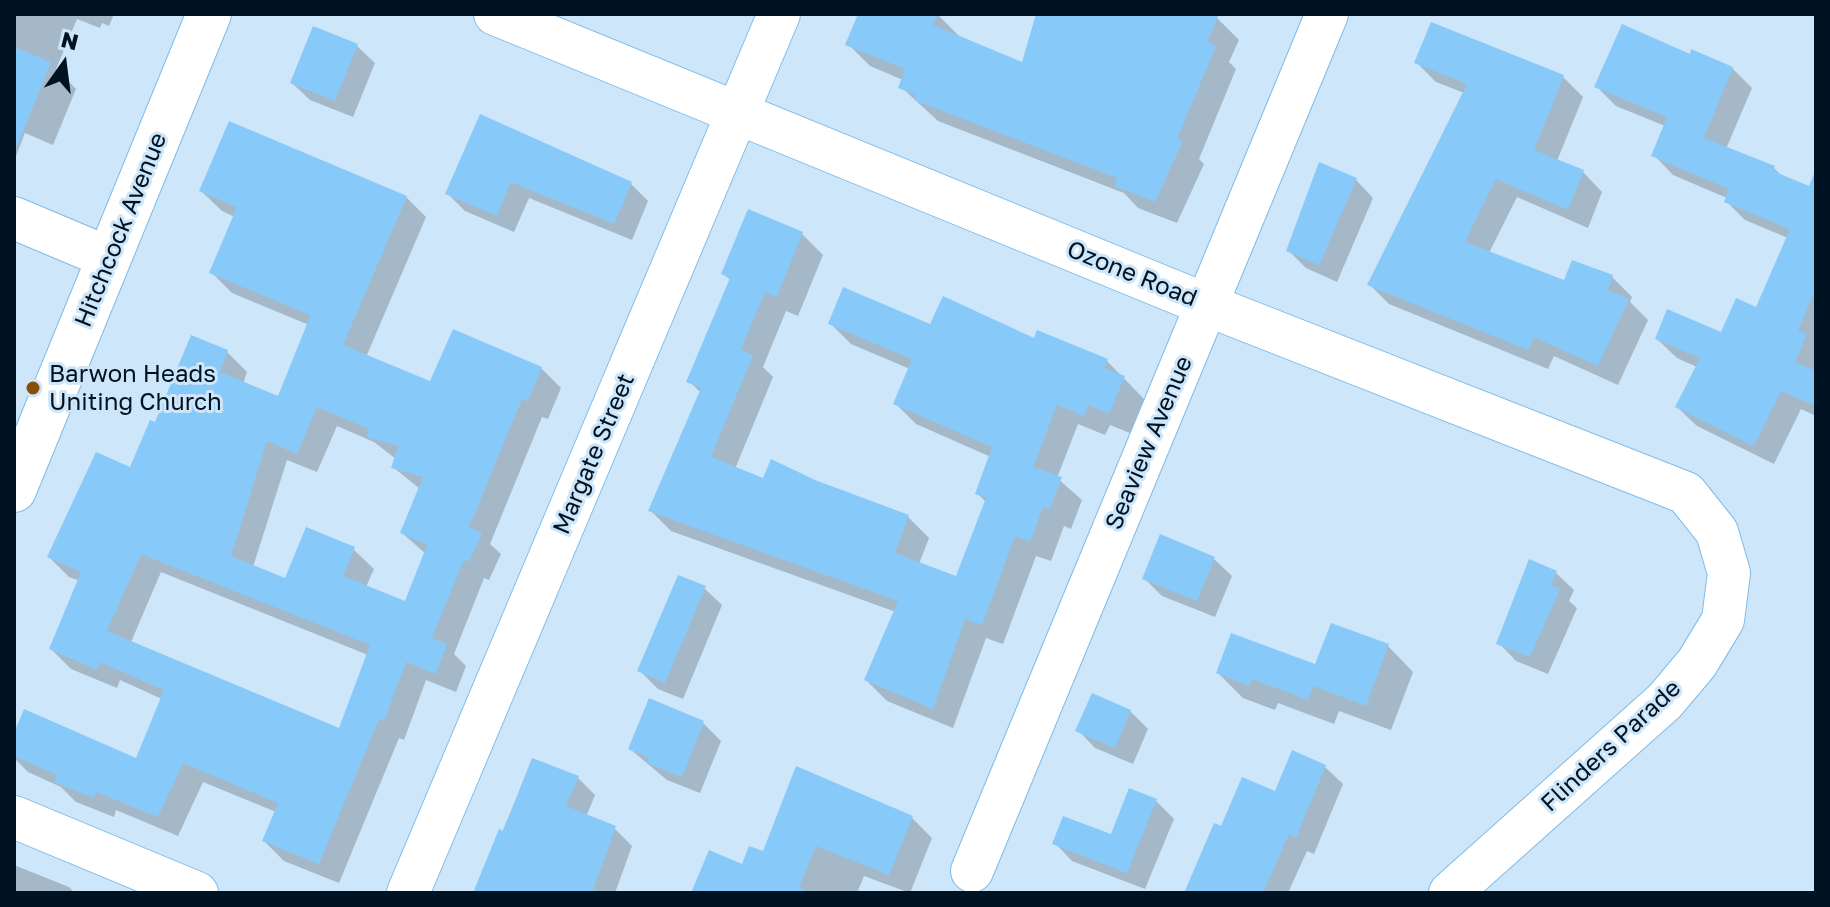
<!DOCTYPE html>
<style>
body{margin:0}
#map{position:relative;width:1830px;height:907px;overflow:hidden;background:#cee6f9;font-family:"Golos Text",sans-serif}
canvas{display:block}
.frame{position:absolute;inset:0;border:16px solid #001322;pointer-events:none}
.north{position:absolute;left:24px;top:24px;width:80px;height:80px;-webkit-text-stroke:6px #cee6f9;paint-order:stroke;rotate:14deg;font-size:22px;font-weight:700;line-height:32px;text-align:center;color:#001322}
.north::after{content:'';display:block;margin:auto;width:28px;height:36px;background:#001322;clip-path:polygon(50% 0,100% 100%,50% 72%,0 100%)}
</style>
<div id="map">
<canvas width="1830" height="907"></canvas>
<div class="frame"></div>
<div class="north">N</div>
</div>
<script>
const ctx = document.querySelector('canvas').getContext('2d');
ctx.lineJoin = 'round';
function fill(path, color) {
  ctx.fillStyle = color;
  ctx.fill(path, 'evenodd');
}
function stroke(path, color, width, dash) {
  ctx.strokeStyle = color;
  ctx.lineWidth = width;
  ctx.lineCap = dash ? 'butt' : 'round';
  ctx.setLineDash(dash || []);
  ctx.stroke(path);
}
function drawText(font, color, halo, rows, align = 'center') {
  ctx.font = font + ' "Golos Text",sans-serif';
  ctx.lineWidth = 6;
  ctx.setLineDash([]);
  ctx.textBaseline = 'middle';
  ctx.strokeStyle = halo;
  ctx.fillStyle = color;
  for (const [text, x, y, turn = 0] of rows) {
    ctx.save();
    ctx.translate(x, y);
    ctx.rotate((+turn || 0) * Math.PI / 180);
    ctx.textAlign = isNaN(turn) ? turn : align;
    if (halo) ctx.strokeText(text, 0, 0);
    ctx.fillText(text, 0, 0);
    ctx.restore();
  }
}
fill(new Path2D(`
 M14 14H114L109 26 102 23 100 28 77 19 56 69 76 89 53 145 25 133 14 161Z
 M860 14H937L959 36 1024 65 1038 14H1206L1217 18 1239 40 1229 62 1236 69 1199 159 1204 164 1177 223 1138 208 1124 193 938 121 901 87 903 80 870 66 848 44Z
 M357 46 375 63 353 117 310 100 292 83Z
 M1691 56 1732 68 1752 88 1726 149 1774 168 1784 178 1816 191V416L1801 409 1774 464 1697 426 1677 407 1697 367 1677 358 1657 339 1722 334 1757 310 1788 238 1745 220 1726 201 1727 198 1673 175 1654 155 1665 126 1616 106 1596 86Z
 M1416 62 1563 77 1583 97 1557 161 1583 172 1602 192 1588 228 1517 197 1489 253 1565 282 1612 277 1632 297 1630 302 1648 320 1618 385 1554 356 1548 369 1389 304 1369 284 1464 93 1436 82Z
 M481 117 630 183 648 201 632 240 529 198 514 232 465 211 447 193Z
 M1320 165 1356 180 1373 198 1337 282 1306 268 1288 250Z
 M201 191 406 197 426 217 366 357 431 384 541 368 561 388 548 419 542 417 490 544 501 554 489 580 484 578 454 654 466 666 456 692 426 680 404 740 399 738 339 883 284 861 264 841 276 812 203 782 178 836 116 810 114 817 76 802 61 787 28 772 14 758V738L137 761 162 699 120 680 117 688 71 669 51 649 80 581 69 577 49 557 131 470 156 425 227 352 247 372 243 384 279 399 309 325 232 293 212 273 235 217 222 211ZM337 426 374 442 396 459 393 467 420 489 402 533 426 554 406 603 366 587 374 569 353 549 286 580 253 567 287 460 317 472ZM161 572 368 655 341 730 131 642Z
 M802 234 823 255 798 316 786 311 763 367 773 377 735 469 764 481 814 482 908 517 929 538 919 564 957 579 986 502 977 493 991 457 916 424 896 404 910 369 851 344 830 323 931 327 1035 341 1107 361 1144 399 1130 433 1110 425 1105 435 1078 424 1057 478 1082 500 1071 529 1064 526 1051 561 1036 556 1003 644 986 638 953 728 887 701 866 680 896 612 671 531 650 510 701 393 689 381 731 281 723 273Z
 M1214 559 1232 576 1215 617 1162 596 1145 579Z
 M1556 573 1574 590 1569 601 1577 608 1548 674 1516 661 1499 643Z
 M704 588 722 605 683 699 658 689 640 671Z
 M1388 646 1413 672 1391 730 1339 711 1334 724 1278 703 1275 710 1243 698 1218 673 1317 667Z
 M1130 711 1148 729 1133 764 1095 748 1078 730Z
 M703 723 721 741 700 793 667 780 630 749Z
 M1293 753 1325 767 1343 784 1314 854 1307 851 1288 893H1186L1222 828 1276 794Z
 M533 760 578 778 595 795 586 817 614 828 632 846 615 893H476Z
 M1156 801 1174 819 1145 889 1072 861 1055 843 1112 837Z
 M911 817 932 838 910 893 864 876 857 893H696L764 854Z
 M14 865 69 887 75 893H14Z`), '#0003');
fill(new Path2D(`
 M858 14H938L933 25 1022 62 1036 14H1219L1207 42 1216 46 1177 139 1183 141 1155 202 1114 186 1117 178 914 100 916 95 898 88 905 69 845 45Z
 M1431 22 1564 75 1534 150 1584 170 1568 210 1496 179 1465 242 1564 280 1572 260 1613 275 1608 290 1629 299 1598 366 1534 337 1528 350 1367 285 1467 84 1414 63Z
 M1622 24 1690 54 1691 49 1733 67 1704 138 1775 166 1773 171 1809 186 1816 169V288L1798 331 1807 334 1795 362 1816 371V406L1781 391 1754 446 1675 407 1700 358 1655 339 1667 309 1721 332 1736 298 1756 307 1790 229 1724 202 1729 189 1651 156 1667 117 1594 87Z
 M313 26 358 44 335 101 290 83Z
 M14 47 51 62 15 151 14 150Z
 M480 114 632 182 614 224 511 182 497 216 445 194Z
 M229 121 407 196 343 345 430 381 453 329 542 367 528 401 522 399 469 527 482 533 469 562 464 560 432 638 447 644 436 674 406 662 384 721 379 719 319 864 262 841 278 803 183 763 158 817 96 792 94 798 54 782 57 775 14 756V733L24 709 136 758 164 690 100 662 97 670 49 649 81 572 47 557 96 452 130 467 150 420 155 422 191 335 228 350 220 372 278 396 307 324 310 315 209 273 237 207 199 191ZM317 407 369 429 367 437 398 446 391 468 423 477 400 533 427 545 405 601 343 576 355 547 306 527 285 578 231 556 267 441 297 454ZM141 554 370 645 339 728 107 631Z
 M1319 162 1357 178 1319 265 1286 251Z
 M748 209 803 232 777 297 765 292 741 349 753 355 711 457 763 478 771 459 815 480 909 515 895 553 956 576 986 498 975 494 992 447 893 404 912 359 828 324 843 287 930 324 943 296 1034 338 1037 330 1108 359 1104 368 1125 376 1109 414 1089 405 1084 416 1057 405 1033 467 1062 477 1050 509 1043 507 1030 542 1015 536 982 625 965 619 933 709 864 680 898 601 648 511 701 388 686 382 730 278 721 274Z
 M1160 534 1215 557 1197 601 1142 579Z
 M1529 559 1557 571 1551 585 1560 589 1530 657 1496 644Z
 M678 575 706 586 665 683 637 671Z
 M1331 623 1389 644 1366 706 1313 686 1308 700 1252 679 1249 686 1216 673 1231 633 1315 664Z
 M1092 693 1131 710 1115 748 1075 731Z
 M649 698 704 721 682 777 647 763 649 758 628 749Z
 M1292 750 1326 765 1296 838 1289 834 1263 893H1184L1214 823 1221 826 1242 777 1275 791Z
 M532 758 579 776 566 806 616 826 592 893H473L499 829 503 831Z
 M796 766 913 816 889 875 816 846 799 887 811 893H691L709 850 742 864 749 846 763 851Z
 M1129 788 1157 799 1127 873 1052 844 1063 816 1111 834Z`), '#87c9f9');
const minor = new Path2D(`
 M495 14 1207 305 1686 493 1717 532 1729 573 1723 620 1697 663 1665 701 1450 893
 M14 218 109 258
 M14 817 197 893
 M972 871 1327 14
 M408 893 779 14`);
const tertiary = new Path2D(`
 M14 490 209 14`);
stroke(minor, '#7fbce8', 44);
stroke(tertiary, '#7fbce8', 46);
stroke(minor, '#fff', 42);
stroke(tertiary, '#fff', 44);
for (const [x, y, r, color] of [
 [33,388,8,"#894e0a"]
]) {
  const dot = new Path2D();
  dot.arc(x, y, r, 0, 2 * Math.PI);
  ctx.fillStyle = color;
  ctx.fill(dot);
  stroke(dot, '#cee6f9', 3);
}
drawText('24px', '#001322', '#cee6f9', [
 ["Hitchcock Avenue",121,230,-68],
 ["Ozone Road",1132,274,22],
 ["Seaview Avenue",1149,443,-67],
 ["Margate Street",594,454,-67],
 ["Flinders Parade",1611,746,-43]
]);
drawText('24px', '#001322', '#cee6f9', [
 ["Barwon Heads",49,374],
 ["Uniting Church",49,402]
], 'left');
</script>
